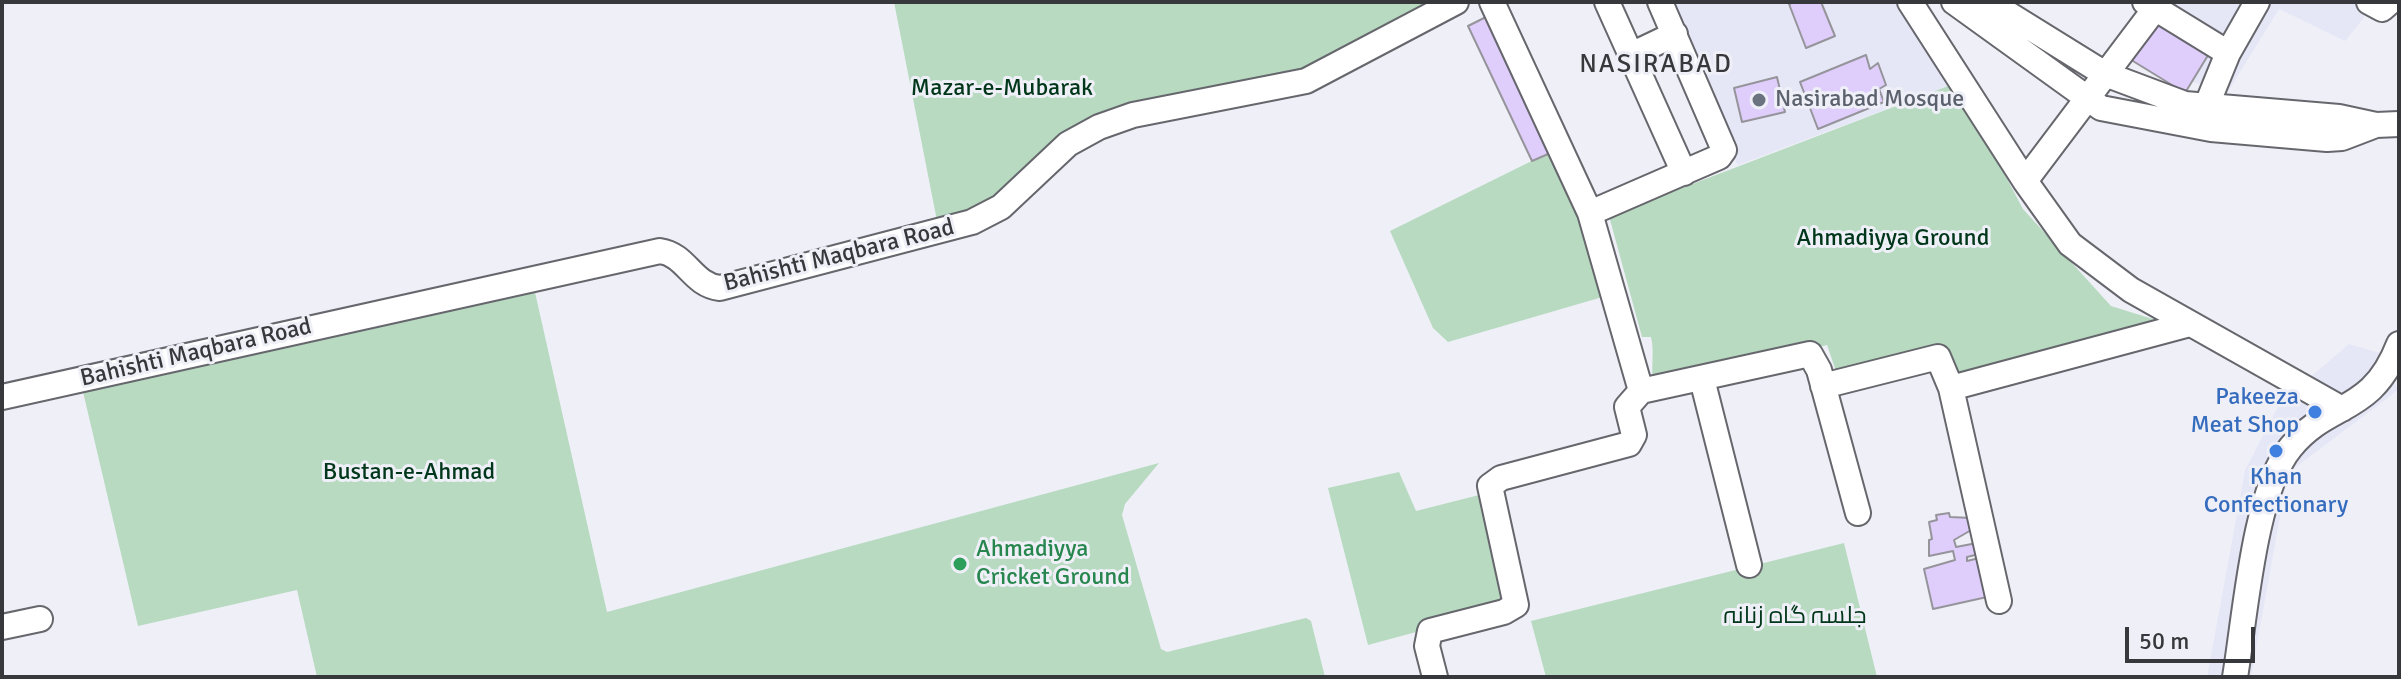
<!DOCTYPE html>
<meta charset="utf-8">
<style>
body{margin:0}
#map{position:relative;width:2401px;height:679px;overflow:hidden;background:#eff0f7;font-family:Signika,sans-serif}
canvas{display:block}
.frame{position:absolute;inset:0;border:4px solid #37383b;pointer-events:none}
.scale{position:absolute;left:2125px;top:627px;width:130px;height:36px;box-sizing:border-box;border:4px solid #37383b;border-top:0;padding-left:10px;font-size:24px;line-height:28px;white-space:nowrap;color:#37383b;-webkit-text-stroke:6px #eff0f7;paint-order:stroke}
</style>
<div id="map">
<canvas width="2401" height="679"></canvas>
<div class="frame"></div>
<div class="scale">50 m</div>
</div>
<script>
const ctx = document.querySelector('canvas').getContext('2d');
ctx.lineJoin = 'round';
function fill(path, color) {
  ctx.fillStyle = color;
  ctx.fill(path, 'evenodd');
}
function stroke(path, color, width, dash) {
  ctx.strokeStyle = color;
  ctx.lineWidth = width;
  ctx.lineCap = dash ? 'butt' : 'round';
  ctx.setLineDash(dash || []);
  ctx.stroke(path);
}
function drawText(font, color, halo, rows, align = 'center') {
  ctx.font = font + ' Signika,Cairo,sans-serif';
  ctx.lineWidth = 6;
  ctx.setLineDash([]);
  ctx.textBaseline = 'middle';
  ctx.strokeStyle = halo;
  ctx.fillStyle = color;
  for (const [text, x, y, turn = 0] of rows) {
    ctx.save();
    ctx.translate(x, y);
    ctx.rotate((+turn || 0) * Math.PI / 180);
    ctx.textAlign = isNaN(turn) ? turn : align;
    if (halo) ctx.strokeText(text, 0, 0);
    ctx.fillText(text, 0, 0);
    ctx.restore();
  }
}
fill(new Path2D(`
 M1660 2H1908L1956 83 1738 165 1724 143Z
 M2146 2H2370L2363 19 2345 41 2279 9 2226 95 2112 50Z
 M2349 344 2380 353 2398 390 2288 473 2251 677H2207L2245 470 2280 403Z`), '#e5e7f6');
fill(new Path2D(`
 M894 2H1456L1306 81 1133 115 939 231Z
 M1956 83 2023 209 2111 306 2175 326 1953 385 1943 353 1839 380 1827 345 1654 388C1650 367 1655 353 1651 337H1642L1609 216Z
 M1560 147 1606 296 1448 342 1433 328 1390 231Z
 M532 279 607 612 1159 463 1125 504 1122 515 1161 649 1167 652 1306 618 1311 621 1325 677H317L297 590 138 626 80 379Z
 M1399 472 1416 511 1491 492 1516 605 1368 645 1328 488Z
 M1844 543 1877 677H1546L1531 621Z`), '#b7dac1');
const building = new Path2D(`
 M1795 2H1821L1835 36 1806 48 1789 4Z
 M1490 15 1555 151 1532 161 1468 26Z
 M2156 17 2210 52 2185 93 2128 58Z
 M1866 55 1870 69 1878 63 1886 85 1879 89 1884 102 1818 129 1800 82Z
 M1777 77 1785 112 1742 122 1734 88Z
 M1949 513 1950 517 1972 518 1973 529 1954 540 1956 547 1977 543 1979 554 1967 557V561L1979 558 1987 597 1933 609 1924 569 1955 560 1953 551 1929 556V540L1932 539 1929 522 1937 520 1936 515Z`);
fill(building, '#dfcefb');
stroke(building, '#96949b', 2);
const minor = new Path2D(`
 M1492 2 1590 213 1641 391 1810 354 1819 370 1858 513
 M1607 2 1684 173
 M1910 2 2025 181 2070 244 2131 290 2342 409
 M1954 2 2101 108 2211 129 2327 139 2342 138 2376 125
 M1989 2 2105 74 2185 104 2339 117 2376 125 2399 124
 M2145 2 2228 53
 M2369 2 2382 9 2390 2
 M1631 55 1675 34
 M2206 107 2228 53 2257 2
 M2025 181 2160 2
 M1590 213 1719 157 1724 150 1660 2
 M1702 379 1749 565
 M1823 386 1938 357 1951 388 2190 324
 M1951 388 1999 601
 M2 397 660 251C687 255 692 285 720 288L972 222 1001 207 1068 144 1099 127 1133 115 1306 81 1456 2
 M2 627 40 619
 M1435 677 1427 646 1430 631 1504 612 1516 605 1490 486 1501 478 1629 444 1634 435 1627 407 1641 391
 M2235 677C2245 618 2254 491 2291 447 2330 400 2371 416 2399 344`);
stroke(minor, '#66666d', 28);
stroke(minor, '#fff', 24);
for (const [x, y, r, color] of [
 [1759,100,8,"#6b7280"],
 [2315,412,8,"#3f7fe0"],
 [2276,451,8,"#3f7fe0"],
 [960,564,8,"#2e9e5b"]
]) {
  const dot = new Path2D();
  dot.arc(x, y, r, 0, 2 * Math.PI);
  ctx.fillStyle = color;
  ctx.fill(dot);
  stroke(dot, '#eff0f7', 3);
}
drawText('24px', '#003619', '#eff0f7', [
 ["Mazar-e-Mubarak",1002,89],
 ["Ahmadiyya Ground",1893,239],
 ["Bustan-e-Ahmad",409,473],
 ["جلسہ گاہ زنانہ",1795,617]
]);
drawText('24px', '#5b616d', '#eff0f7', [
 ["Nasirabad Mosque",1775,100]
], 'left');
drawText('24px', '#37383b', '#eff0f7', [
 ["Bahishti Maqbara Road",839,256,-14],
 ["Bahishti Maqbara Road",196,353,-13]
]);
drawText('24px', '#366cbe', '#eff0f7', [
 ["Pakeeza",2299,398],
 ["Meat Shop",2299,426],
 ["Khan",2276,478,"center"],
 ["Confectionary",2276,506,"center"]
], 'right');
drawText('24px', '#27864d', '#eff0f7', [
 ["Ahmadiyya",976,550],
 ["Cricket Ground",976,578]
], 'left');
ctx.letterSpacing = '2px';
drawText('26px', '#37383b', '#eff0f7', [
 ["NASIRABAD",1656,65]
]);
ctx.letterSpacing = '0px';
</script>
